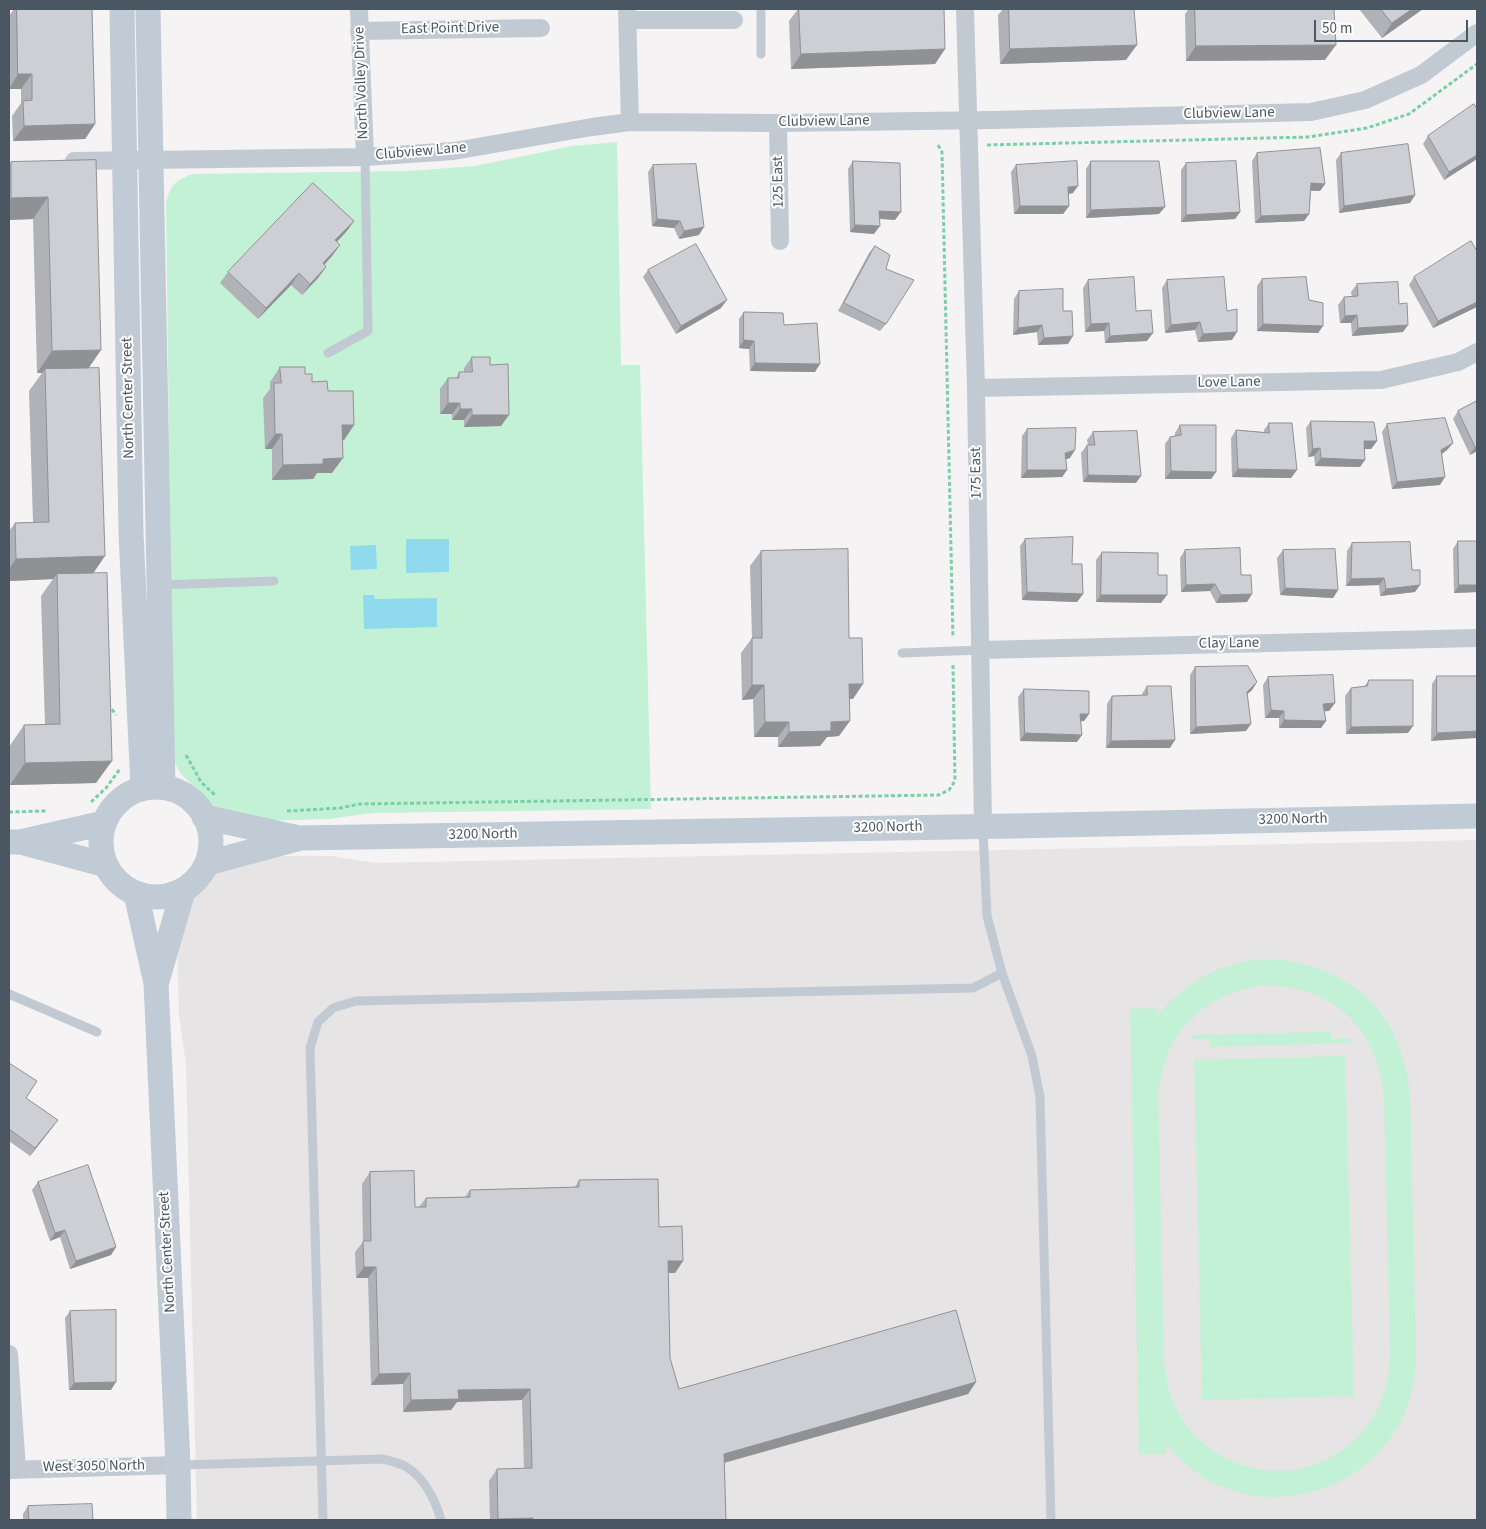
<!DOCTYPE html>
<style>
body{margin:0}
#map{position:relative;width:1486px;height:1529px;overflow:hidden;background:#f5f3f3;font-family:"Source Sans 3",sans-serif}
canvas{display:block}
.frame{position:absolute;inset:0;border:10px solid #4a5661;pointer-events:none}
.scale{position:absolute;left:1314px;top:20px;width:154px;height:22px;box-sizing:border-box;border:2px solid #4a5661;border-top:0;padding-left:6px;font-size:15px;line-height:18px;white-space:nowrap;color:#4a5661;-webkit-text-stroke:4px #fff;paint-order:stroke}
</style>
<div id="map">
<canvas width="1486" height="1529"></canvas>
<div class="frame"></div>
<div class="scale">50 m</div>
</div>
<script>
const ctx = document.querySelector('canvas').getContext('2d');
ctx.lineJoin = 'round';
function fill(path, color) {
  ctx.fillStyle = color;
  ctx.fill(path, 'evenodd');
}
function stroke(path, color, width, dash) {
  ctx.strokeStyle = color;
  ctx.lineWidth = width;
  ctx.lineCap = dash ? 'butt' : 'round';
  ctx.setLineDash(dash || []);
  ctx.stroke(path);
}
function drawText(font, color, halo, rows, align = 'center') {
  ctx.font = font + ' "Source Sans 3",sans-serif';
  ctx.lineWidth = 4;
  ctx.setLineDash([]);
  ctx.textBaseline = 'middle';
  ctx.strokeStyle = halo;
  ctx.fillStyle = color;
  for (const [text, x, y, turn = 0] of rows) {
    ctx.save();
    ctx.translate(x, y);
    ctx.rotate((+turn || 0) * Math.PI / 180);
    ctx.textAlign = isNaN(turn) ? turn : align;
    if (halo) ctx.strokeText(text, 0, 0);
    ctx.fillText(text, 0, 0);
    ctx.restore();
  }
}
fill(new Path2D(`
 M1477 840V1520H197L186 1064 179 1015 177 941 184 907 195 892 219 869 265 856H331L375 863Z`), '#e6e4e5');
fill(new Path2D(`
 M617 142 621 365H640L651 809 372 813 329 819 254 821 219 811 180 773 173 759 166 203C171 184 175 180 193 174L410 171 475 166 572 146Z
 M1265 959C1349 962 1403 1012 1410 1096L1416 1354C1415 1375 1413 1394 1405 1413 1372 1488 1277 1520 1206 1479 1191 1470 1178 1457 1166 1444V1454H1139L1130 1009 1156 1008V1017C1187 981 1218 963 1265 959ZM1263 985C1334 987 1376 1026 1384 1096L1390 1355C1389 1367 1389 1378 1385 1389 1380 1410 1367 1429 1351 1443 1298 1491 1211 1474 1178 1412 1169 1396 1166 1379 1164 1361L1158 1094C1165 1031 1202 995 1263 985Z
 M1331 1032V1039L1350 1038V1043L1210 1047V1039H1192V1035Z
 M1345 1056 1354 1396 1202 1400 1194 1060Z`), '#c3f1d5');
fill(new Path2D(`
 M406 539H449V572L406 573Z
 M376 545 377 569 351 570 350 546Z
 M363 595H374L375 599 437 598V627L364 629Z`), '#90daee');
stroke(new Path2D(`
 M938 145 942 152 953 638
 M987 145 1308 137 1367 128 1409 114 1477 64
 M108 704 116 715
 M186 755 201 782 216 796
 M91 802 106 788 120 769
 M287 811 340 808 360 804 939 795 949 790 955 781 953 665
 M9 812 46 811`), '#7ad0a6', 3, [4, 2.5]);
stroke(new Path2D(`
 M761 54V9
 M328 353 368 331 365 157
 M160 585 274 581
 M902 653 981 650
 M983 829 987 916 1002 973 1032 1056 1040 1097 1051 1520
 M9 994 97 1032
 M181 1465 383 1459C390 1461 399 1463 405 1466 425 1478 435 1499 441 1520
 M323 1520 310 1048 318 1022 333 1008 356 1001 973 988 1002 973`), '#c1cad2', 9);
stroke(new Path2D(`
 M359 9 365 157
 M627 9 630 122
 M965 9 976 388 983 826
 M628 20H734
 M359 31 541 28
 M778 123 780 241
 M74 161 365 157 454 151 592 127 630 122 778 123 993 120 1311 112 1365 100 1421 75 1477 33
 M976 388 1381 380 1458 362 1477 352
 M981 650 1477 638
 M9 1354 17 1469
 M9 1470 178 1465`), '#c1cad2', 18);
stroke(new Path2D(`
 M122 9 131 533 143 788
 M148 9 163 787
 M101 842a55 55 0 1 1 110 0a55 55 0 1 1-110 0Z
 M204 817 299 838 1013 826 1477 816
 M9 842H20L104 823
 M24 843 106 865
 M208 863 297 839
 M136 894 156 983 178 1465 179 1520
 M157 981 183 891`), '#c1cbd6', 25);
fill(new Path2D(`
 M14 9H92L95 124 85 139 13 141 12 116 21 103V89H9V16Z
 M798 9H799L945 49 935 64 791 69 789 21Z
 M1003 9H1134L1126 60 1000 64 998 15Z
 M1189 9H1334L1325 60 1186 61 1185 14Z
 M1359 9H1423L1382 38Z
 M1477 109V159L1444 180 1423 144 1428 136Z
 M1257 153 1325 184 1320 191H1311L1309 214 1304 221 1255 223 1252 161Z
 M1341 153 1415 195 1410 203 1339 213 1336 160Z
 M96 160 89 368 96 783 10 785 9 747 24 725H45L41 596 53 579 9 581V531L15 523 33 522 29 391 42 373H37L33 219 9 220V164L11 162Z
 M853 161 895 220 879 219 874 234 850 232 848 169Z
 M1091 161 1159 214 1086 218V169Z
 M1186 163 1240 212 1235 219 1181 222V170Z
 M653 165 699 235 679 239 674 228 652 226 648 172Z
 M1016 165 1073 193 1069 194V206L1063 214H1014L1011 172Z
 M354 221 346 232 337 242 340 245 332 256 324 265 326 267 318 278 302 295 291 285 258 319 220 283 228 272Z
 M875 246 886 269V324L880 331 838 311 869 253Z
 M648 270 721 308 676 334 643 277Z
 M1414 277 1477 307 1433 328 1409 285Z
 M1262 279 1309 300 1323 326 1318 333 1257 331V286Z
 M1088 280 1136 311 1147 341 1105 343 1104 331 1085 332 1083 288Z
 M1167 280 1227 311 1232 340 1198 342 1195 330 1165 333 1162 288Z
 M1357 284 1399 304 1403 332 1352 336 1351 323H1340L1338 305 1344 297H1352L1351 292Z
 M1019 291 1063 311 1068 344 1038 345 1037 332 1013 335 1014 299Z
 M744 312 784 325 815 372 750 371 749 349 739 348V319Z
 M472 357 490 365 501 426 464 427V420H452V414H440V389L448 378H456L459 372H464V368Z
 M280 367 305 374 354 425 344 440H342L332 473H317L313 479 272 480V449H265L263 398 270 389V382Z
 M1477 401V451L1470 455 1453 419 1458 411Z
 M1311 421 1377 441 1371 449H1364L1360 467 1315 466 1314 456 1308 457 1306 428Z
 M1269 423 1291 478 1232 477 1231 438 1236 430 1264 432V430Z
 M1387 424 1453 443 1447 450 1442 454 1440 485 1392 489 1382 432Z
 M1180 425 1216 472 1211 479H1165V444L1170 437 1175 436V433Z
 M1027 429 1070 458 1066 459 1067 470 1062 477 1021 478 1022 436Z
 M1093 432 1136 483 1083 482 1081 453 1087 445H1088L1087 440Z
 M1025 539 1072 564 1083 594 1077 602 1022 600 1020 546Z
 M1458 541H1477V592L1454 593 1453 549Z
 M1352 543 1412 570 1415 592 1380 596 1379 585 1346 586 1347 551Z
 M1185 550 1241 575 1247 602 1216 603 1210 591 1181 592 1180 558Z
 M1283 550 1338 590 1333 598 1280 595 1277 558Z
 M761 551 849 638 853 699H849L839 736 827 737 820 746 778 747V737H754L753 699 742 700 741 653 752 638 750 566Z
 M1102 552 1158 575 1161 603 1096 602V560Z
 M1195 667 1257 682 1252 690 1247 694 1246 731 1190 734V675Z
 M1437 676H1477L1431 741 1432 684Z
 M1268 677 1335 703 1329 711H1324L1326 721 1321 728H1279V718H1265L1263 685Z
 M1369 680 1408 733 1346 734 1345 696 1351 688 1364 687Z
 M1147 686 1170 748H1106L1107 704 1112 696 1142 695V694Z
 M1024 689 1089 714 1084 721H1081L1077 742 1020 741 1018 697Z
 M9 1063 26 1098 52 1128 30 1156 9 1141Z
 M370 1172 415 1207H419L426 1198 465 1197 470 1190 575 1187 579 1180 659 1227 683 1261 675 1273H668L670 1358 679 1389 976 1382 968 1394 724 1463 726 1520H490L489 1481 497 1469H524L522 1400 457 1402 451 1410 403 1412V1384L371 1385 368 1278H356L355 1252 363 1242 362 1184Z
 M38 1182 116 1247 111 1255 70 1269 60 1237 50 1241 32 1190Z
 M70 1311 111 1390H69L65 1318Z
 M28 1506 93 1520H23V1514Z`), '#b0b2b7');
fill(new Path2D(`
 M1412 9H1423L1382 38 1392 23Z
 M1137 45 1126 60 1000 64 1010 49Z
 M1336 45 1325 60 1186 61 1196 46Z
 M945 49 935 64 791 69 801 54Z
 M18 74H32L21 89H9Z
 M95 124 85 139 13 141 24 126Z
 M1477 155V159L1444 180 1449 172Z
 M1311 183 1325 184 1320 191 1306 190Z
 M1078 186 1073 193 1063 195 1068 187Z
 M1415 195 1410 203 1339 213 1344 206Z
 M48 197 33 219 9 220V202L11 198Z
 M1020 206H1069L1063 214H1014Z
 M1165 207 1159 214 1086 218 1091 210Z
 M879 211 901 212 895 220 874 218Z
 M1240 212 1235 219 1181 222 1186 215Z
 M1309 214 1304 221 1255 223 1261 216Z
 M657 219 680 221 674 228 652 226Z
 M354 221 346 232 327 252 335 240Z
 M855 225 880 226 874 234 850 232Z
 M704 227 699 235 679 239 684 231Z
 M340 245 332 256 315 275 323 263Z
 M326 267 318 278 302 295 310 284Z
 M299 273 291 285 258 319 266 308Z
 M727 300 721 308 676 334 681 326Z
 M1477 302V307L1433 328 1438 321Z
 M1357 315 1351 323H1340L1345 316Z
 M1200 322 1195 330 1165 333 1171 325Z
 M1109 323 1104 331 1085 332 1091 324Z
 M1263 324 1323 326 1318 333 1257 331Z
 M1042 325 1037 332 1013 335 1018 328Z
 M1408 325 1403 332 1352 336 1358 328Z
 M1237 332 1232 340 1198 342 1203 334Z
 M1153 333 1147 341 1105 343 1110 336Z
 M1073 336 1068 344 1038 345 1044 338Z
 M744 340 754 341 749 349 739 348Z
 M101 350 86 372 45 369 42 373H37L52 351Z
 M755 363 820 364 815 372 750 371Z
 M448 403H460L452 414H440Z
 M460 409H472L464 420H452Z
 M472 415H509L501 426 464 427Z
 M342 425H354L344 440H332Z
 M275 434H282L272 449H265Z
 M1364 441H1377L1371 449H1359Z
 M1453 443 1447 450 1436 458 1441 450Z
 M1477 446V451L1470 455 1475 447Z
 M1320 448 1314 456 1308 457 1313 449Z
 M1075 450 1070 458 1060 461 1065 453Z
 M343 458 332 473H317L313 479 272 480 283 465 323 459Z
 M1321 458 1365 460 1360 467 1315 466Z
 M1238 469 1297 470 1291 478 1232 477Z
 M1027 470H1067L1062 477 1021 478Z
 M1171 471 1216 472 1211 479H1165Z
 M1088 475 1141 476 1136 483 1083 482Z
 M1445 477 1440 485 1392 489 1397 482Z
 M105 556 90 578 57 574 53 579 9 581V569L16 559Z
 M1384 578 1379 585 1346 586 1351 579Z
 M1215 584 1210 591 1181 592 1186 585Z
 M1420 585 1415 592 1380 596 1386 589Z
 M1459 585H1477V592L1454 593Z
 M1285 588 1338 590 1333 598 1280 595Z
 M1027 592 1083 594 1077 602 1022 600Z
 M1252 594 1247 602 1216 603 1221 595Z
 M1101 595H1167L1161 603 1096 602Z
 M1257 682 1252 690 1241 700 1247 692Z
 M849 684H863L853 699H838Z
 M752 685H764L753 699 742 700Z
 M1335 703 1329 711 1317 712 1323 704Z
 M1271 710 1284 711 1279 718H1265Z
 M1080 714H1089L1084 721 1075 722Z
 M1284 720 1326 721 1321 728H1279Z
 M850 721 839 736 827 737 820 746 778 747 789 732 831 722Z
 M765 722H789L778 737H754Z
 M1251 724 1246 731 1190 734 1196 727Z
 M1413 726 1408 733 1346 734 1351 727Z
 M1477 731V738L1431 741 1437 733Z
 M1025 733 1082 735 1077 742 1020 741Z
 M1175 740 1170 748H1106L1111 741Z
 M112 761 96 783 10 785 25 763Z
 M58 1120 52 1128 30 1156 35 1148Z
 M65 1230 60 1237 50 1241 55 1233Z
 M116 1247 111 1255 70 1269 76 1261Z
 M668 1261H683L675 1273H660Z
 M364 1267H376L368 1278H356Z
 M410 1373 403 1384 371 1385 379 1374Z
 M116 1382 111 1390H69L74 1383Z
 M976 1382 968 1394 716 1465 724 1454Z
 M530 1389 522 1400 457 1402 451 1410 403 1412 411 1400 458 1390Z
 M533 1518 532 1520H498V1519Z`), '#909195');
const building = new Path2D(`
 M17 9H92L95 124 24 126 23 101 32 100V74H18Z
 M799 9H944L945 49 801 54Z
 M1009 9H1134L1137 45 1010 49Z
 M1195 9H1334L1336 45 1196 46Z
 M1381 9H1412L1392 23Z
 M1474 104 1477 109V155L1449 172 1428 136Z
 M1408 144 1415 195 1344 206 1341 153Z
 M1320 148 1325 184 1311 183 1309 214 1261 216 1257 153Z
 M96 160 101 350 52 351 48 197 11 198V162Z
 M853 161 900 163 901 212 879 211 880 226 855 225Z
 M1077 161 1078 186 1068 187 1069 206H1020L1016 165Z
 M1091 161H1159L1165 207 1091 210Z
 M1236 161 1240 212 1186 215V163Z
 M696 164 704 227 684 231 680 221 657 219 653 165Z
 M313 183 354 221 335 240 340 245 323 263 326 267 310 284 299 273 266 308 228 272Z
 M1471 241 1477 251V302L1438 321 1414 277Z
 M696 244 727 300 681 326 648 270Z
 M875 246 890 255 886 269 914 280 886 324 844 303Z
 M1134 277 1136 311 1151 310 1153 333 1110 336 1109 323 1091 324 1088 280Z
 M1224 277 1227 311 1237 309V332L1203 334 1200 322 1171 325 1167 280Z
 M1306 277 1309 300 1323 303V326L1263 324 1262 279Z
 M1398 282 1399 304 1407 303 1408 325 1358 328 1357 315 1345 316 1344 297 1358 296 1357 284Z
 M1063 289V311H1072L1073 336 1044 338 1042 325 1018 328 1019 291Z
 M744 312 783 313 784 325 817 323 820 364 755 363 754 341 744 340Z
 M472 357H490V365L508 364 509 415H472V409H460V403H448V378H459V372H472Z
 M280 367H305V374H312V382L327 381 328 391H353L354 425H342L343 458 323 459V464L283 465 282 434H275L274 383H281Z
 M99 368 105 556 16 559 15 523 49 522 45 369Z
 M1477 401V446L1475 447 1458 411Z
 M1445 418 1453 443 1441 450 1445 477 1397 482 1387 424Z
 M1311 421 1374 422 1377 441H1364L1365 460 1321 458 1320 448 1313 449Z
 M1269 423H1292L1297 470 1238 469 1236 430 1269 433Z
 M1180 425H1216V472L1171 471 1170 437 1181 435Z
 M1076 428 1075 450 1065 453 1067 470H1027V429Z
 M1137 431 1141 476 1088 475 1087 445H1095L1093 432Z
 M1073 537 1072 564H1082L1083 594 1027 592 1025 539Z
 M1458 541H1477V585H1459Z
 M1410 542 1412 570H1420V585L1386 589 1384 578 1351 579 1352 543Z
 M1240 548 1241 575H1251L1252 594 1221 595 1215 584 1186 585 1185 550Z
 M848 549 849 638H862L863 684H849L850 721 831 722V731L789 732V722H765L764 685H752V638H762L761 551Z
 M1335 549 1338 590 1285 588 1283 550Z
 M1102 552 1158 553V575H1167V595H1101Z
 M107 573 112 761 25 763 24 725 60 724 57 574Z
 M1248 666 1257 682 1247 692 1251 724 1196 727 1195 667Z
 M1333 675 1335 703 1323 704 1326 721 1284 720V711L1271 710 1268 677Z
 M1437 676H1477V731L1437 733Z
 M1369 680H1413V726L1351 727V688L1367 686Z
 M1147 686H1171L1175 740 1111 741 1112 696 1147 695Z
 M1024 689 1089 691V714H1080L1082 735 1025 733Z
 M9 1063 37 1081 26 1098 58 1120 35 1148 9 1129Z
 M88 1165 116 1247 76 1261 65 1230 55 1233 38 1182Z
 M414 1171 415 1207H426V1198L470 1197V1190L579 1187V1180L658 1179 659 1227 682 1226 683 1261H668L670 1358 679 1389 956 1310 976 1382 724 1454 726 1520H533V1518L498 1519 497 1469 532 1468 530 1389 458 1390 459 1399 411 1400 410 1373 379 1374 376 1267H364L363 1241H371L370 1172Z
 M116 1310V1382L74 1383 70 1311Z
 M92 1504 93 1520H29L28 1506Z`);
fill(building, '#cdcfd5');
stroke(building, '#909195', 1);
drawText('15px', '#4a5661', '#fff', [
 ["East Point Drive",450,29,-1],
 ["North Volley Drive",362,83,-92],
 ["Clubview Lane",1229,114,-1],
 ["Clubview Lane",824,122,-1],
 ["Clubview Lane",421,152,-5],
 ["125 East",779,182,-91],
 ["Love Lane",1229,383,-1],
 ["North Center Street",129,398,-91],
 ["175 East",977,473,-91],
 ["Clay Lane",1229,644,-1],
 ["3200 North",1293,820,-1],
 ["3200 North",888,828,-1],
 ["3200 North",483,835,-1],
 ["North Center Street",168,1252,-93],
 ["West 3050 North",94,1467,-1]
]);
</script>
